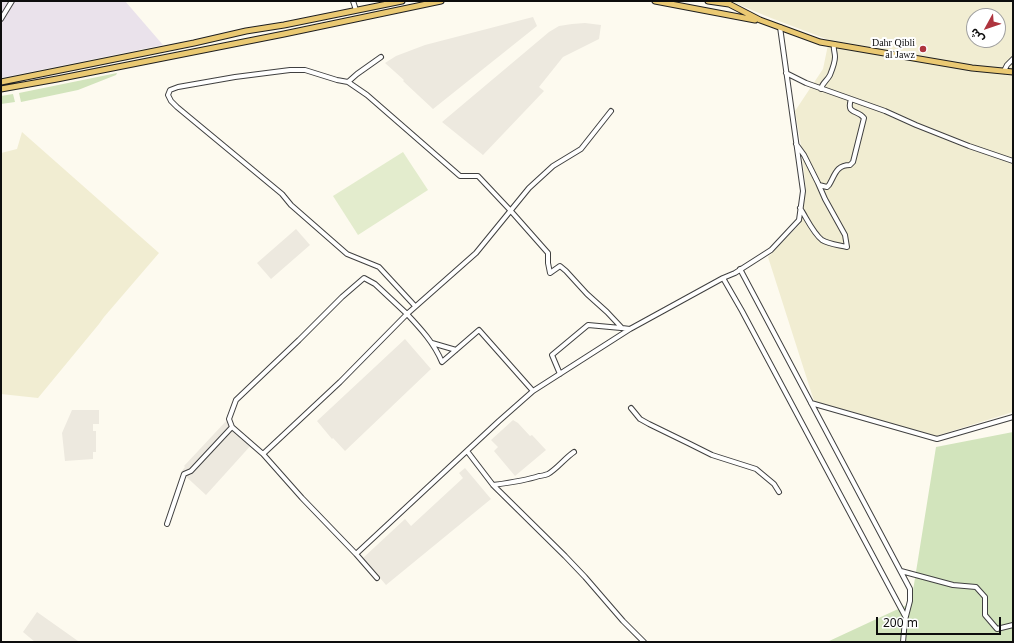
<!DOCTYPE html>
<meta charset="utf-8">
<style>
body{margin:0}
#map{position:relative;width:1014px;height:643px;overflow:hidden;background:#fdfaef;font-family:Georgia,"Noto Sans Arabic",serif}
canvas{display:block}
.frame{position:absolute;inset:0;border:2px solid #0d0d0d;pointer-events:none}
.north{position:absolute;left:966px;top:8px;width:40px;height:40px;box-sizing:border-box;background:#fff;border:1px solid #9e9e9e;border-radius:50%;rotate:230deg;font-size:11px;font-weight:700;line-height:16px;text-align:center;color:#0d0d0d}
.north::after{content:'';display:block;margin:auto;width:14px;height:18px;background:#ae343e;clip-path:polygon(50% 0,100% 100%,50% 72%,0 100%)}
.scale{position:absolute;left:876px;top:617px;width:125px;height:18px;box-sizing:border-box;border:2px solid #0d0d0d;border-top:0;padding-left:5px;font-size:12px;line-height:14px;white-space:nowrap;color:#0d0d0d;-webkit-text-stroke:3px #fff;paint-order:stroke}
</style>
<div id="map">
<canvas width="1014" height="643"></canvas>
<div class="frame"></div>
<div class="north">ش</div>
<div class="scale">200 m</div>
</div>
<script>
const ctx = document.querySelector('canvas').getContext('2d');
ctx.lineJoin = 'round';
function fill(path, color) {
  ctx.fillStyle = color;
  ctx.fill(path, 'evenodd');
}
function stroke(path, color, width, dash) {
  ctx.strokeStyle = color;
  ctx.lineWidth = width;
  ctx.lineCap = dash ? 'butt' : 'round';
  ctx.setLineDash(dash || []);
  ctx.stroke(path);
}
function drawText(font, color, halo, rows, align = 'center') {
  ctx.font = font + ' Georgia,serif';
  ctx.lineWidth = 4;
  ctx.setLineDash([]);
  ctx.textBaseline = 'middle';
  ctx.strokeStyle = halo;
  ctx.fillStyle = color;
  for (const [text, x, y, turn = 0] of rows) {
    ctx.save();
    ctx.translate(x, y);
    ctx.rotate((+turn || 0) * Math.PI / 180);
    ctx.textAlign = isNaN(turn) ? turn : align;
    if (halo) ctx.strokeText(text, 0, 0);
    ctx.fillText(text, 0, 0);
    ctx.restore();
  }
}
fill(new Path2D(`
 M1 1H125L163 45 1 78Z`), '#eae2eb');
fill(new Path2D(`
 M730 1H1013V412L936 436 814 401 768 257 800 224 806 190 801 145 795 111 823 69 829 40 771 18ZM974 16H998V40H974Z
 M22 132 159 253 104 317 99 324 38 398 1 394V153L17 149Z`), '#f1edd2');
fill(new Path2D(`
 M117 73 116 75 78 90 21 102 19 93Z
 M13 94 15 102 1 104V96Z
 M1013 432V642H827L911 603 936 447Z`), '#d2e4bc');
fill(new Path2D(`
 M403 152 428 190 358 235 333 196Z`), '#e3eccd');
fill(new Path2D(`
 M533 17 537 26 433 109 403 81 404 80 385 63 396 56 425 45Z
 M585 23 601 25 599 39 563 57 539 87 544 91 483 155 442 122 549 32 559 26 572 24Z
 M296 229 310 245 271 279 257 263Z
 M405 339 431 369 345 451 333 438 332 439 317 421Z
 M72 410H99V424H93V431H96V452H93V459L65 461 62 433Z
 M228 419 253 443 206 495 181 472 185 467 184 466Z
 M513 420 518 423 530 436 532 435 546 450 515 476 494 451 498 447 491 440Z
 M465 468 491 499 386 585 363 558 405 519 411 526 463 478 459 473Z
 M37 612 78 641 77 642H35L23 632Z`), '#ede9df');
const minor = new Path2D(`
 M353 1 356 10
 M1 19 12 1
 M381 57 357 74 348 82 337 80 305 70H290L235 77 178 87 170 90 168 95 171 101 177 107 282 194 291 205 347 254 379 267 415 306
 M1004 71 1007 65 1013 59
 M786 73 806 83 885 111 916 125 969 146 1013 161
 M348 82 367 95 460 176H478L510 210 548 253V263L550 273 560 266 566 271 587 294 607 312 622 328 630 329
 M821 89C822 83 827 81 830 75 832 70 835 62 835 57 835 52 833 49 834 44
 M796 144 804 155 818 183 825 199 845 235 847 247C839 245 828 244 822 240 813 233 806 217 800 208
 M819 185 827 187 829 185C835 175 836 165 850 165L853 162 864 118C857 109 846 115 851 99
 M740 269 910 589V601L905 620 903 642
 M723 278 742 311 905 616
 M432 343 456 350
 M560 374 552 355 588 325 621 328
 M533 391 479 330 442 362C434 343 421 329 407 314L476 253 529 188 553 166 581 149 611 111
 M811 403 937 439 1013 417
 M631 408 640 419 649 424 690 444 712 455 756 469 774 484 779 492
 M467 451 493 485 565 556 585 577 623 621 644 642
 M263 454 340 382 407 314 375 284 364 278 342 297 299 340 236 400 229 419 232 427 263 454 302 498 356 554 377 578
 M493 485C508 483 524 481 539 476 541 476 545 475 548 474 557 469 565 458 574 452
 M167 524 184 474 191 471 232 427
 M356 554 499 421 533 391 630 329 723 278 735 273 771 250 799 220 803 191 780 27
 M901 571 953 585 976 587 985 597V615L997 629 1013 625`);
const major = new Path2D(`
 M655 1 755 20
 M708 1 729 4 760 20 820 42 972 68 1013 72
 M1 82 194 43 246 31 284 25 402 1
 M1 89 57 79 284 34 441 1`);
stroke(minor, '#404040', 6);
stroke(major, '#1e1e1e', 7);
stroke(minor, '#fff', 4);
stroke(major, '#eac973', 5);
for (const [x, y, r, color] of [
 [923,49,4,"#ae343e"]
]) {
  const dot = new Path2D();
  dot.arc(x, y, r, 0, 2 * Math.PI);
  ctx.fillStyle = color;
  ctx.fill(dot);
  stroke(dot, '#fff', 1.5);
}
drawText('10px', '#0d0d0d', '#fff', [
 ["Dahr Qibli",915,43],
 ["al Jawz",915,55]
], 'right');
</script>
